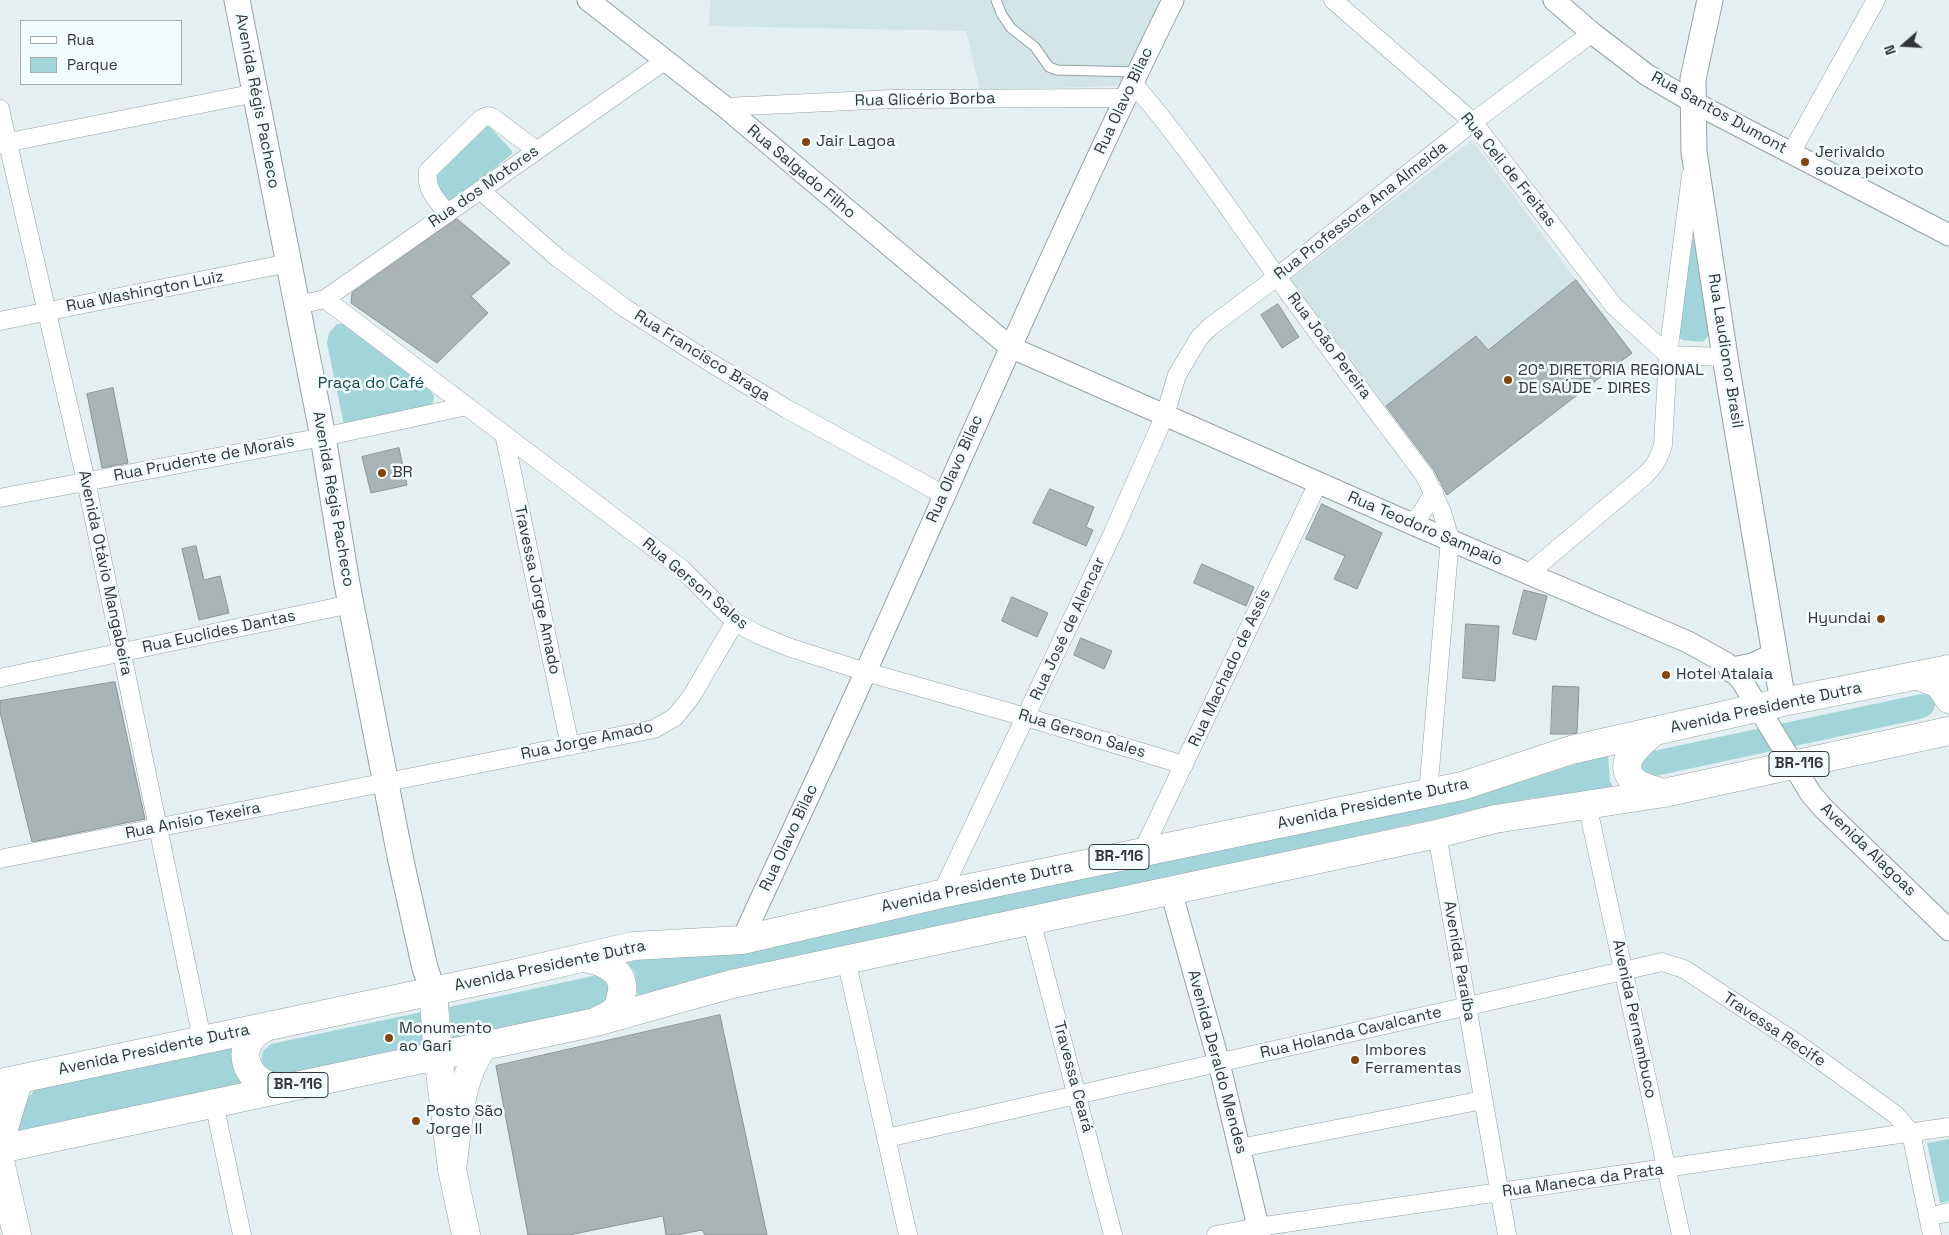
<!DOCTYPE html>
<meta charset="utf-8">
<style>
body{margin:0}
#map{position:relative;width:1949px;height:1235px;overflow:hidden;background:#e4eff1;font-family:"Space Grotesk",sans-serif}
canvas{display:block}
.legend{position:absolute;left:20px;top:20px;width:162px;height:65px;box-sizing:border-box;background:#f1fdfe;border:1px solid #a5aeaf;margin:0;padding:6px 9px;list-style:none;font-size:15px;color:#333738}
.legend li{display:flex;align-items:center;gap:10px;height:25px}
.legend b{width:25px;border:1px solid #a5aeaf}
.north{position:absolute;left:1879px;top:20px;width:50px;height:50px;-webkit-text-stroke:4px #f1fdfe;paint-order:stroke;rotate:251deg;font-size:14px;font-weight:700;line-height:20px;text-align:center;color:#333738}
.north::after{content:'';display:block;margin:auto;width:18px;height:22px;background:#333738;clip-path:polygon(50% 0,100% 100%,50% 72%,0 100%)}
</style>
<div id="map">
<canvas width="1949" height="1235"></canvas>
<ul class="legend">
<li><b style="height:6px;background:#fff"></b>Rua</li>
<li><b style="height:14px;background:#a2d5da"></b>Parque</li>
</ul>
<div class="north">N</div>
</div>
<script>
const ctx = document.querySelector('canvas').getContext('2d');
ctx.lineJoin = 'round';
function fill(path, color) {
  ctx.fillStyle = color;
  ctx.fill(path, 'evenodd');
}
function stroke(path, color, width, dash) {
  ctx.strokeStyle = color;
  ctx.lineWidth = width;
  ctx.lineCap = dash ? 'butt' : 'round';
  ctx.setLineDash(dash || []);
  ctx.stroke(path);
}
function drawText(font, color, halo, rows, align = 'center') {
  ctx.font = font + ' "Space Grotesk",sans-serif';
  ctx.lineWidth = 5;
  ctx.setLineDash([]);
  ctx.textBaseline = 'middle';
  ctx.strokeStyle = halo;
  ctx.fillStyle = color;
  for (const [text, x, y, turn = 0] of rows) {
    ctx.save();
    ctx.translate(x, y);
    ctx.rotate((+turn || 0) * Math.PI / 180);
    ctx.textAlign = isNaN(turn) ? turn : align;
    if (halo) ctx.strokeText(text, 0, 0);
    ctx.fillText(text, 0, 0);
    ctx.restore();
  }
}
fill(new Path2D(`
 M710 0H1162L1122 86 980 90 966 31 709 26Z
 M1472 140 1576 280 1488 350 1476 336 1384 407 1285 284Z`), '#d1e5e7');
fill(new Path2D(`
 M482 126H488L491 128 512 151V154L453 201 448 202 432 184 434 177Z
 M1691 239 1694 240 1697 248 1710 334 1703 342 1682 340 1678 336Z
 M337 324H349L430 390 434 396 433 402 429 406 344 425 327 343 329 333Z
 M1921 694 1931 696 1935 702C1935 717 1924 718 1911 721L1656 776 1648 775 1642 771 1641 761 1653 751Z
 M1608 754 1610 781 1615 790 1533 798 842 948 741 967 695 979 638 998 635 973 627 962 913 914 1477 795Z
 M602 974 608 975 611 1007 452 1043 449 1007Z
 M431 1010 433 1046 284 1079 270 1076 261 1063 263 1051 271 1044Z
 M233 1044C232 1060 233 1071 242 1084L7 1139 26 1100 40 1084Z
 M1949 1139V1201L1940 1203 1927 1143Z`), '#a2d5da');
const building = new Path2D(`
 M457 219 510 263 471 296 488 313 437 363 351 303 352 293Z
 M1576 280 1632 353 1447 495 1434 470 1386 406 1476 336 1488 350Z
 M1278 304 1299 337 1282 348 1261 315Z
 M113 388 128 463 102 468 87 394Z
 M399 448 407 485 371 493 362 457Z
 M1050 489 1094 507 1086 527 1093 530 1086 546 1033 523Z
 M1322 504 1382 533 1357 589 1334 579 1345 556 1306 539Z
 M196 546 204 580 220 576 229 613 199 620 182 549Z
 M1202 564 1254 587 1246 606 1194 583Z
 M1524 590 1547 596 1536 640 1513 634Z
 M1012 597 1048 613 1037 637 1002 621Z
 M1466 624 1499 626 1495 681 1463 678Z
 M1081 638 1112 651 1104 669 1074 655Z
 M115 682 145 819 32 842 0 712V701Z
 M1553 686 1579 687 1577 733 1569 734H1551Z
 M720 1015 767 1235H705L702 1230 677 1235H666L663 1216 569 1235H528L496 1066Z`);
fill(building, '#a9b4b6');
stroke(building, '#8a9495', 1);
const service = new Path2D(`
 M996 0 1002 15 1011 28 1035 47 1049 67 1057 70 1136 72`);
const minor = new Path2D(`
 M1333 0 1473 122 1614 306 1668 355 1725 357
 M1132 82C1184 142 1229 209 1275 274 1324 342 1375 409 1425 476L1442 512 1450 539 1428 793
 M725 107 892 99 1125 98
 M0 109 86 481 202 1039
 M0 144 256 93
 M1791 153 1876 0
 M480 190 558 258 625 308 711 363 787 409 944 495
 M447 213C437 200 425 189 428 171L482 118 487 116 492 117 536 150
 M325 299 682 569 735 622 757 634 788 647 866 672 1026 717 1184 765
 M298 305 325 299 666 60
 M0 321 289 263
 M504 434 570 746
 M0 498 323 437 467 406
 M1410 523 1421 514 1434 492
 M1529 573 1643 477C1654 467 1659 459 1663 445L1668 355 1691 175
 M0 678 351 604
 M1587 804 1681 1235
 M1437 834 1507 1235
 M1142 852 1318 483
 M0 859 654 729 675 717 691 697 735 622
 M941 894 1112 535 1165 415 1177 375 1199 338 1210 327 1277 277 1473 122 1592 33
 M1031 920 1113 1235
 M846 959 908 1235
 M214 1103 242 1235
 M887 1138 1662 962 1684 969 1795 1042 1896 1115 1911 1133 1932 1235
 M1240 1148 1483 1100
 M1928 1217 1949 1212
 M1216 1235 1258 1227 1949 1127`);
const tertiary = new Path2D(`
 M588 0 725 107 1010 347 1410 523 1688 642 1726 663 1742 681 1811 794 1824 809 1949 930
 M1554 0 1592 33 1647 75 1693 102 1949 235
 M1171 891 1219 1063 1260 1235
 M742 940C783 850 826 761 866 671 967 447 1064 221 1173 0`);
const secondary = new Path2D(`
 M237 0 323 437 347 584 401 861 425 968 433 991
 M1710 0 1693 79 1694 152 1725 357 1783 702
 M1732 670 1753 666 1774 656`);
const primary = new Path2D(`
 M433 991 438 1055 452 1169 466 1235
 M0 1141 19 1079
 M0 1161 17 1235`);
const trunk = new Path2D(`
 M1919 676 1939 684 1949 699
 M1653 732C1640 744 1615 762 1634 781 1641 788 1655 790 1664 793
 M581 958C600 959 629 971 621 996 620 1000 619 1005 617 1008 613 1014 604 1017 597 1021
 M271 1025C265 1028 259 1030 254 1035 237 1052 247 1077 268 1085 274 1087 281 1087 287 1087
 M0 1083 504 976 633 946 742 940 941 894 1462 786 1571 750 1783 702 1949 669
 M0 1149 596 1022 732 984 1437 834 1495 819 1664 793 1949 731
 M452 1169C458 1130 459 1076 484 1046`);
stroke(service, '#96a1a2', 11);
stroke(minor, '#96a1a2', 19);
stroke(tertiary, '#96a1a2', 23);
stroke(secondary, '#96a1a2', 27);
stroke(primary, '#96a1a2', 29);
stroke(trunk, '#96a1a2', 29);
stroke(service, '#fff', 9);
stroke(minor, '#fff', 18);
stroke(tertiary, '#fff', 21);
stroke(secondary, '#fff', 25);
stroke(primary, '#fff', 28);
stroke(trunk, '#fff', 28);
for (const [x, y, r, color] of [
 [806,142,5,"#84440a"],
 [1805,162,5,"#84440a"],
 [1508,380,5,"#84440a"],
 [382,473,5,"#84440a"],
 [1881,619,5,"#84440a"],
 [1666,675,5,"#84440a"],
 [389,1038,5,"#84440a"],
 [1355,1060,5,"#84440a"],
 [416,1121,5,"#84440a"]
]) {
  const dot = new Path2D();
  dot.arc(x, y, r, 0, 2 * Math.PI);
  ctx.fillStyle = color;
  ctx.fill(dot);
  stroke(dot, '#f1fdfe', 2);
}
for (const [x, y, w] of [
 [1799,764,60],
 [1119,857,60],
 [298,1085,60]
]) {
  const box = new Path2D();
  box.roundRect(x - w / 2, y - 12.5, w, 25, 4);
  ctx.fillStyle = '#f1fdfe';
  ctx.fill(box);
  stroke(box, '#333738', 1);
}
drawText('bold 15px', '#333738', null, [
 ["BR-116",1799,764],
 ["BR-116",1119,857],
 ["BR-116",298,1085]
]);
drawText('16px', '#333738', '#f1fdfe', [
 ["Rua Glicério Borba",925,100,-1],
 ["Avenida Régis Pacheco",257,101,79],
 ["Rua Olavo Bilac",1124,101,-65],
 ["Rua Santos Dumont",1719,113,29],
 ["Rua Celi de Freitas",1508,170,51],
 ["Rua Salgado Filho",801,172,40],
 ["Rua dos Motores",484,187,-35],
 ["Rua Professora Ana Almeida",1361,211,-38],
 ["Rua Washington Luiz",145,292,-11],
 ["Rua João Pereira",1329,346,53],
 ["Rua Laudionor Brasil",1725,351,81],
 ["Rua Francisco Braga",702,356,32],
 ["Rua Prudente de Morais",204,459,-11],
 ["Rua Olavo Bilac",955,469,-66],
 ["Avenida Régis Pacheco",333,499,80],
 ["Rua Teodoro Sampaio",1425,529,23],
 ["Avenida Otávio Mangabeira",105,573,78],
 ["Rua Gerson Sales",695,584,40],
 ["Travessa Jorge Amado",537,590,78],
 ["Rua José de Alencar",1068,629,-65],
 ["Rua Euclides Dantas",219,632,-12],
 ["Rua Machado de Assis",1230,668,-65],
 ["Avenida Presidente Dutra",1766,708,-12],
 ["Rua Gerson Sales",1082,734,17],
 ["Rua Jorge Amado",587,741,-12],
 ["Avenida Presidente Dutra",1373,804,-12],
 ["Rua Anísio Texeira",193,821,-11],
 ["Rua Olavo Bilac",789,838,-65],
 ["Avenida Alagoas",1868,850,44],
 ["Avenida Presidente Dutra",977,887,-12],
 ["Avenida Paraíba",1459,961,80],
 ["Avenida Presidente Dutra",550,966,-12],
 ["Avenida Pernambuco",1634,1019,78],
 ["Travessa Recife",1774,1030,34],
 ["Rua Holanda Cavalcante",1351,1033,-13],
 ["Avenida Presidente Dutra",154,1050,-12],
 ["Avenida Deraldo Mendes",1217,1062,75],
 ["Travessa Ceará",1073,1077,75],
 ["Rua Maneca da Prata",1583,1181,-8]
]);
drawText('16px', '#333738', '#f1fdfe', [
 ["Jair Lagoa",816,142],
 ["Jerivaldo",1815,153],
 ["souza peixoto",1815,171],
 ["20ª DIRETORIA REGIONAL",1518,371],
 ["DE SAÚDE - DIRES",1518,389],
 ["BR",392,473],
 ["Hyundai",1871,619,"right"],
 ["Hotel Atalaia",1676,675],
 ["Monumento",399,1029],
 ["ao Gari",399,1047],
 ["Imbores",1365,1051],
 ["Ferramentas",1365,1069],
 ["Posto São",426,1112],
 ["Jorge II",426,1130]
], 'left');
drawText('16px', '#16464b', '#f1fdfe', [
 ["Praça do Café",371,384]
]);
</script>
